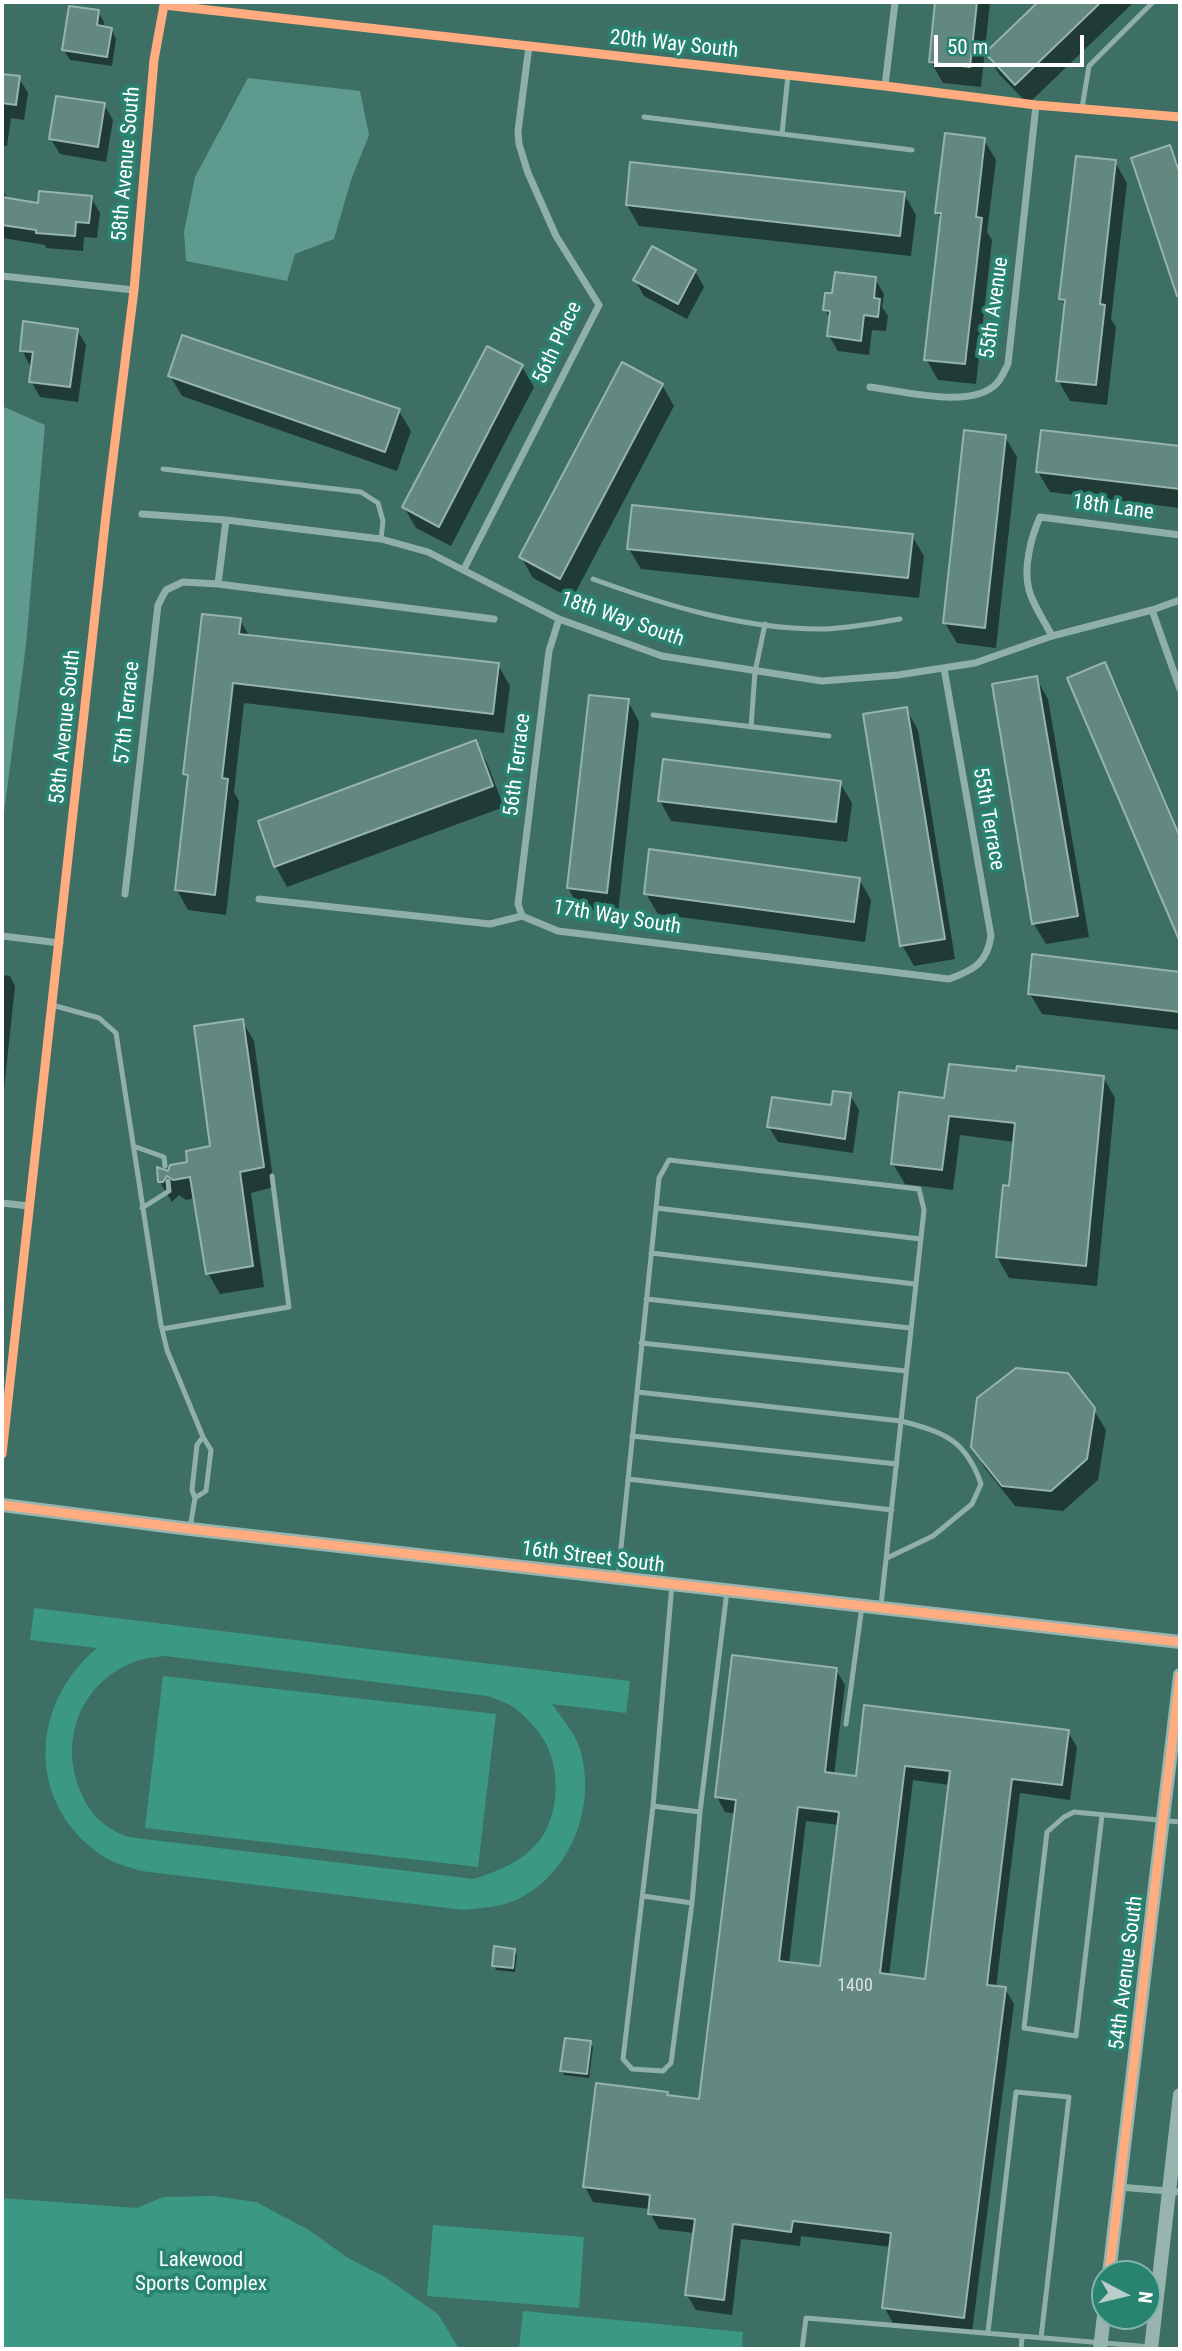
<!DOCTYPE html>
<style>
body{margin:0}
#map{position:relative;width:1182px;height:2351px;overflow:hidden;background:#3d6f64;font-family:"Roboto Condensed",sans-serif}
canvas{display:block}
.frame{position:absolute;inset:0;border:4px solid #fff;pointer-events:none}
.north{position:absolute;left:1091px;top:2260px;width:70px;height:70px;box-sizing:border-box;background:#298371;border:2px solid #7fb5aa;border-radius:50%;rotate:97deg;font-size:19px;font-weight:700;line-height:28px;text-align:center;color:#fff}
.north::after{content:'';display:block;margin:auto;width:24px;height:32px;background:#bbcdc9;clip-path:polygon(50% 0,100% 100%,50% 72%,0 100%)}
.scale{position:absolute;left:934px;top:35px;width:150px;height:32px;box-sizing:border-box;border:4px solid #fff;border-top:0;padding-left:9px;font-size:21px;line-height:24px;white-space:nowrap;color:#fff;-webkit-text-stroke:5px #298371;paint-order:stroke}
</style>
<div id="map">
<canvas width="1182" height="2351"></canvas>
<div class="frame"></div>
<div class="north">N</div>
<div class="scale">50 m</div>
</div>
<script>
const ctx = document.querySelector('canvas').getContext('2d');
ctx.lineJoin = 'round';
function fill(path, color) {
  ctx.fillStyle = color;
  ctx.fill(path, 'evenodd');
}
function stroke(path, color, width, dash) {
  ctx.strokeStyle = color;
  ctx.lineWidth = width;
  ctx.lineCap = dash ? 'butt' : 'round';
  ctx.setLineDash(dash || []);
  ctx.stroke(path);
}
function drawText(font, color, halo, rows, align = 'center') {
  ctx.font = font + ' "Roboto Condensed",sans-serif';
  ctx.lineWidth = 7;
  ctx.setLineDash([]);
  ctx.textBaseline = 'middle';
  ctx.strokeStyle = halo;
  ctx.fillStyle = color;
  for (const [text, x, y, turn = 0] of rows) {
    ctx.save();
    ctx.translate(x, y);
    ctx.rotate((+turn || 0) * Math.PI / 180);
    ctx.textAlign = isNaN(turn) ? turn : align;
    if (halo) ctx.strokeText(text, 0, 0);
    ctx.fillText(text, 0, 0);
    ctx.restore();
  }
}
fill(new Path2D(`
 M34 1608 630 1681 626 1713 552 1704C562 1719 574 1731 580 1749 597 1805 571 1875 516 1900 500 1907 482 1908 464 1910L141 1871C129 1867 116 1864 106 1858 26 1808 28 1705 97 1648L30 1640ZM165 1656 488 1696C497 1700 510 1703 517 1710 530 1721 545 1737 550 1753 560 1780 557 1819 539 1841 522 1862 498 1871 474 1879L128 1837C121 1834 114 1831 108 1827 97 1820 87 1807 82 1795 57 1740 81 1680 139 1660 147 1658 157 1657 165 1656Z
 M163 1676 496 1714 478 1867 145 1828Z
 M213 2196 256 2202 309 2230 348 2258 385 2277 438 2314 459 2349H2V2198L137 2208 163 2197Z
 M433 2225 584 2237 579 2308 427 2296Z
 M523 2311 743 2332 742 2349H519Z`), '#3a9883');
fill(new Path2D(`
 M248 78 360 91 369 135 351 180 334 239 295 254 287 281 186 261 184 232 195 177Z
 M4 407 45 425 26 645 2 828V427Z`), '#5e9a8e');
fill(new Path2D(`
 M937 2H990L981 87 943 83 931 62Z
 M1041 2H1134L1028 104 999 74 987 54Z
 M98 12 104 22 103 28 111 29 116 39 112 66 70 60 64 50Z
 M2 75 19 78 28 93 24 120 11 118 7 146H2Z
 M104 105 113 120 106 162 60 154 51 139Z
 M984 140 996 160 987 232 992 240 976 384 938 380 926 359 942 221 937 212Z
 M1169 147 1180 166V298L1133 159Z
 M1115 162 1127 183 1111 319 1116 327 1107 405 1070 401 1058 380 1066 308 1061 299Z
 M2 188 8 200 40 205 91 197 100 213 97 238 84 237 83 251 46 248 45 245 3 238 2 243Z
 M904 194 916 215 911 256 639 226 627 205Z
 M695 271 704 287 687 319 644 296 635 280Z
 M875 279 884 294 882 307 888 316 886 331 872 330 869 355 838 351 829 336 831 320 825 310 834 295Z
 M77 330 86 345 78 402 40 397 31 381 33 366H30L22 350Z
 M487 348 522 367 534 387 451 546 416 528 404 507Z
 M170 376 399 411 411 431 397 471 182 396Z
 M662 385 674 406 572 599 533 578 521 557Z
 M1043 432 1180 448V508L1050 492 1038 472Z
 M1005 437 1017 457 996 648 957 643 945 623Z
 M912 536 924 556 919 598 641 569 629 549Z
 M240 620 250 637 498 665 510 686 504 733 244 703 234 792 239 801 226 915 188 910 177 890 189 781 185 774Z
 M1104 664 1116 684 1180 834V935L1175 927Z
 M1036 678 1048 699 1089 937 1046 944 1034 924Z
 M628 701 639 722 618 913 580 909 568 888Z
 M906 709 918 730 955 959 914 966 902 945Z
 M475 742 487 763 504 807 287 887 276 867 260 822Z
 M840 783 852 803 847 842 671 821 660 801Z
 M859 879 871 900 865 942 658 914 646 894Z
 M1034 956 1180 973V1030L1042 1014 1030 994Z
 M2 975 10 976 15 986 2 1108Z
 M242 1021 254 1041 274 1187 251 1193 264 1287 220 1294 208 1273 195 1198 186 1200 179 1195 172 1202 160 1182 168 1173 189 1163 212 1148Z
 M1018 1073 1103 1077 1115 1098 1097 1286 1009 1278 997 1257 1010 1188 1015 1142 960 1135 953 1190 905 1184 893 1164 945 1100Z
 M850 1095 859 1110 853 1153 778 1142 769 1127 833 1107Z
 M1093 1409 1106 1430 1098 1480 1063 1511 1015 1506 985 1468 972 1447Z
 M836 1670 845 1685 834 1775 857 1778 866 1707 1068 1732 1077 1747 1070 1800 1020 1793 996 1988 1005 1989 1014 2004 972 2332 893 2323 884 2307 891 2247 801 2236 800 2246 741 2239 732 2315 696 2310 687 2295 695 2233 659 2229 650 2213V2209L593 2202 585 2187 666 2093 669 2097 701 2101 736 1814 725 1812 717 1797ZM913 1780 950 1785 927 1981 889 1976ZM806 1821 839 1825 822 1968 789 1964Z
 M514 1950 517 1955 515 1972 496 1970 494 1965Z
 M590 2043 593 2047 589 2078 564 2075 562 2070Z`), '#0007');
const building = new Path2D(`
 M935 2H977L970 67 929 62Z
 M1038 2H1101L1015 85 985 53Z
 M69 6 99 10 97 25 112 28 107 57 62 50Z
 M2 74 20 76 16 105 2 103Z
 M56 96 105 103 98 147 49 139Z
 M945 133 985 138 976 217 982 218 965 364 924 360 941 213H935Z
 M1170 145 1180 174V295L1177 296 1131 158Z
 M1076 156 1116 160 1100 304 1105 305 1096 385 1056 381 1065 300 1059 299Z
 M630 162 905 192 900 236 626 205Z
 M39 191 92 196 89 223 76 222 75 236 36 233V230L2 225V197L38 203Z
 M652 246 696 270 678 304 633 280Z
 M835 272 876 277 874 298 880 299 878 317 864 315 861 341 827 336 830 311 823 310 825 293H832Z
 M23 321 78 329 70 387 29 382 33 352 20 351Z
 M182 335 400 409 385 452 168 376Z
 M487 346 523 365 439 527 402 507Z
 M622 362 663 384 560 579 519 557Z
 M964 430 1006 435 985 628 943 623Z
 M1041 430 1180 446V489L1036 472Z
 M632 505 913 534 908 578 627 549Z
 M202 614 241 618 239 634 499 663 493 714 233 683 222 778 228 779 215 895 175 890 188 775 183 774Z
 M1105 662 1180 837V942L1067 678Z
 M1037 676 1078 916 1032 924 992 684Z
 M589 695 629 699 607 893 567 888Z
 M907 707 945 939 900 946 863 714Z
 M476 740 493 786 274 867 258 821Z
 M663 759 841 781 836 822 658 801Z
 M649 849 860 878 854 922 644 894Z
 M1032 954 1180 972V1012L1028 994Z
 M243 1019 264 1167 240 1172 253 1266 206 1274 190 1177 173 1180 167 1176 163 1182H158L157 1167 168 1171 170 1165 187 1162 186 1151 210 1146 194 1026Z
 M949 1064 1016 1071 1017 1066 1104 1076 1086 1266 996 1257 1003 1185 1009 1186 1015 1123 949 1116 942 1170 891 1164 899 1092 944 1098Z
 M833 1091 851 1093 845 1139 767 1127 772 1097 831 1105Z
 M1016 1368 1068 1373 1095 1408 1087 1459 1051 1491 1002 1486 971 1447 977 1398Z
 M732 1655 837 1668 825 1772 856 1776 864 1705 1069 1730 1062 1785 1012 1779 987 1985 1006 1987 964 2318 882 2308 891 2233 793 2221 791 2232 733 2224 724 2300 685 2295 695 2219 648 2214 650 2195 583 2187 596 2083 668 2092 667 2095 699 2099 736 1800 715 1797ZM905 1766 950 1771 925 1979 880 1973ZM798 1807 839 1812 820 1966 779 1961Z
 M494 1946 515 1949 513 1968 492 1966Z
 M565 2038 591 2041 587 2074 560 2071Z`);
fill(building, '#628880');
stroke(building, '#97b3ad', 2);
stroke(new Path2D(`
 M1082 108 1089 66 1153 2
 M644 117 912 150
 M782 134 788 75
 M163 469 361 492 378 503 383 521 381 539
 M593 579C664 605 743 629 820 629 846 629 874 623 900 619
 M653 715 829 736
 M751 727 755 672 765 624
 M52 1005 99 1018 116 1033 161 1325 167 1350 203 1437 211 1450 206 1491 195 1498
 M133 1146 164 1157 165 1166
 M142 1208 169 1191 168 1181
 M656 1208 921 1239
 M651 1253 915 1284
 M646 1299 910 1328
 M162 1329 289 1307 272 1176
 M641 1343 906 1371
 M637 1392 901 1421C944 1432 966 1440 981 1484L972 1504 933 1536 887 1558
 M632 1436 897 1464
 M628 1479 892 1510
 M190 1528 195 1498 192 1490 197 1445 203 1437
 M618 1577 656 1208 659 1178 669 1160 919 1189 924 1210 881 1605
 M672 1584 653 1806 700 1812 727 1591
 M846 1724 862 1606
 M653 1806 623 2059 632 2069 663 2071 671 2063 692 1903 700 1812
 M1102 1815 1076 2036 1024 2028 1047 1832 1064 1817 1074 1812 1180 1822
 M643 1896 692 1903
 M988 2332 1016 2092 1069 2097 1041 2338
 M802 2349 806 2318 1151 2347
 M1021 2349 1022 2337`), '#90afa8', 5);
stroke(new Path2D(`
 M885 86 895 2
 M2 276 134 290
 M870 387C903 391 973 410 997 383 1002 378 1005 370 1008 364L1036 105
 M142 514 226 520 381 539 428 552 559 619 662 656 822 681 898 675 975 663 1052 636 1152 610 1180 600
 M226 520 218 584 494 619
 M464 569 599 305 556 236 528 173 519 144 518 131 529 46
 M1152 610 1180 689
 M1052 636C1045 622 1033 605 1029 590 1023 568 1031 537 1040 517L1180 535
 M125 894 158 605 166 590 183 582 218 584
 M259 899 490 924 522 916 558 931 949 979C974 970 987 963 991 936L944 668
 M522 916 518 904 549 651 559 619
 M2 936 60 943
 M2 1203 29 1206
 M2 1454 107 506 134 290 154 60 164 5 885 86 1036 105 1180 117
 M1119 2187 1180 2192`), '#90afa8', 7);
stroke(new Path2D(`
 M2 1505 190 1529 1180 1642
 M1109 2274 1180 1675
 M1100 2349 1105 2307
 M1151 2349 1180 2095`), '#98b4ae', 14);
stroke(new Path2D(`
 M2 1454 107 506 134 290 154 60 164 5 885 86 1036 105 1180 117
 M2 1505 190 1529 1180 1642
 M1109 2274 1180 1675`), '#ffac80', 9);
drawText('18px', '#d8e1df', null, [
 ["1400",855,1986]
]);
drawText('21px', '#fff', '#298371', [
 ["20th Way South",674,45,6],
 ["58th Avenue South",127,164,-85],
 ["55th Avenue",995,308,-82],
 ["56th Place",558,343,-65],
 ["18th Lane",1113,508,8],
 ["18th Way South",622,620,19],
 ["57th Terrace",128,713,-84],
 ["58th Avenue South",66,727,-84],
 ["56th Terrace",518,765,-83],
 ["55th Terrace",988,819,80],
 ["17th Way South",617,918,9],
 ["16th Street South",593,1558,7],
 ["54th Avenue South",1127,1973,-83]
]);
drawText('21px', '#f9fefd', '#298371', [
 ["Lakewood",201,2261],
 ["Sports Complex",201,2285]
]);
</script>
